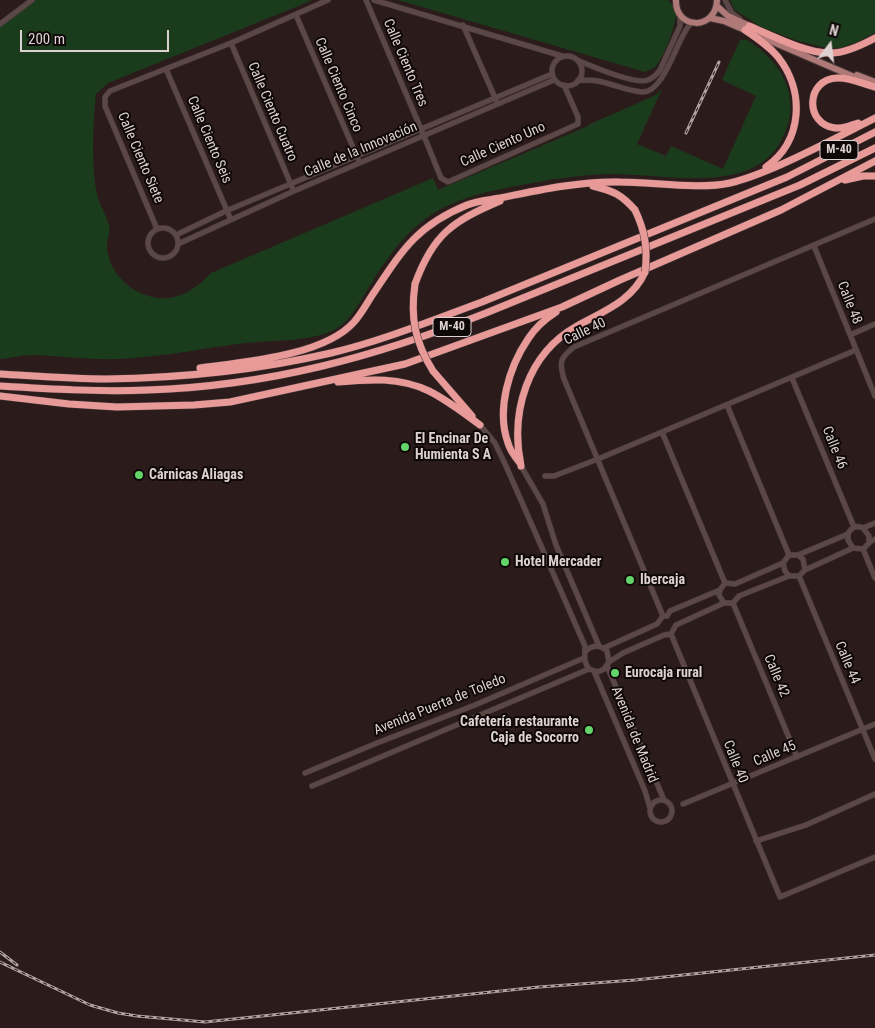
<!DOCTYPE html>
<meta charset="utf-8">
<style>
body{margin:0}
#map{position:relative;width:875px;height:1028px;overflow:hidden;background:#2c1b1b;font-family:"Roboto Condensed",sans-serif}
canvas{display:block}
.north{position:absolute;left:805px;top:20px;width:50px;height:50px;-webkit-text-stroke:4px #0f0808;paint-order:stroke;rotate:15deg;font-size:14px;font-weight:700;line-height:20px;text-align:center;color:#ddd1d1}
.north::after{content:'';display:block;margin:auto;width:18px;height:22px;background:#ddd1d1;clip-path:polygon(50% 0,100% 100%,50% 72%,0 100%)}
.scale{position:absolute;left:20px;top:30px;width:149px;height:22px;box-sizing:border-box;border:2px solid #ddd1d1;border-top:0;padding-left:6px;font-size:15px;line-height:18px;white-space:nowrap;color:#ddd1d1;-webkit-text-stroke:4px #0f0808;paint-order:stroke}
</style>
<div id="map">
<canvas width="875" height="1028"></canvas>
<div class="north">N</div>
<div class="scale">200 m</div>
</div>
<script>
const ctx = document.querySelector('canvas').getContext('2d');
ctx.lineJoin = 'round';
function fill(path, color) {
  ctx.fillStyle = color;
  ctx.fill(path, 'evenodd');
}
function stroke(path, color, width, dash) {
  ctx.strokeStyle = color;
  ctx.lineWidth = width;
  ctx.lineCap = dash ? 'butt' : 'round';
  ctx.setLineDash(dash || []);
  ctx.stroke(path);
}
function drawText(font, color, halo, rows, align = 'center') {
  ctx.font = font + ' "Roboto Condensed",sans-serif';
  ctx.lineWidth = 4;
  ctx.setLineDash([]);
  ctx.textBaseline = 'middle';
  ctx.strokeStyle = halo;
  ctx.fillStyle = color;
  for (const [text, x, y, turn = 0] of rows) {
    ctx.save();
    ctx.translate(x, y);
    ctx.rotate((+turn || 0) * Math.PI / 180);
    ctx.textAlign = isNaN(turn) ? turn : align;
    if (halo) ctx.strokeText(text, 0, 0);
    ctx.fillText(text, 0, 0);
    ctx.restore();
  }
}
fill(new Path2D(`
 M35 0H313L108 83 96 94C93 123 91 165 97 194 99 205 107 215 109 226 111 233 106 241 107 249 110 275 133 295 158 298 180 300 197 288 211 273L433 178 438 190 588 126V125L656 95 662 89 637 144 666 156 671 146 723 169 756 96 722 80 740 40C747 39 752 43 757 47 781 65 797 94 788 124 766 201 669 173 609 174 576 175 549 180 516 186 440 200 412 218 371 284 361 299 351 322 334 330 307 342 276 340 246 343 204 348 162 357 119 359 91 360 62 356 34 355 23 355 11 358 0 359V26Z
 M398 0H668C671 4 676 8 676 13 677 24 663 58 656 66 653 69 649 70 645 72Z
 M730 0H875V33L857 42 841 48 822 47 795 40 761 27 735 10Z`), '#1b3c1c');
const minor = new Path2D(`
 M366 0 424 136 441 178 448 182 578 124V117L564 85
 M374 0 562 56
 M725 0 732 13 740 19
 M296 15 358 159
 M0 24 32 0
 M463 25 496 100
 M231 43 292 187
 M552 71a15 15 0 1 1 30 0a15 15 0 1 1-30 0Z
 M577 60C591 66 635 85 648 80 653 78 657 74 660 70L680 26V15
 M166 69 231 220
 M578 80C585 80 591 80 598 81 613 84 627 91 642 92 665 93 677 37 691 23
 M148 243a15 15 0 1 1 30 0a15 15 0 1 1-30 0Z
 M157 229 105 106V97L110 91 231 43 328 0
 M176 235 226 211 552 74
 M178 244 294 191 554 80
 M814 246 875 396
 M850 335 875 324
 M792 378 854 527
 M727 405 789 555
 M480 425 495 443 506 466 585 646C585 656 583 661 589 669L598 672 604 669 609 662 623 653 664 635 671 634 676 625
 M662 432 725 583
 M521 466 543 504 556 545 599 646
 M545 476H554L598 459 856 350
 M875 523 863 528C857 525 851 527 848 534L798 555H789L783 563 735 584 725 583 720 590 719 595 724 603H733L739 596 789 576H799L805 570 853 548 863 549C868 545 869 541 875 539
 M863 528 869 536V541
 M848 534V540L853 548
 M863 549 875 578
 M798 555 803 559 805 570
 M783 563 785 571 789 576
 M799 576 875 759
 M733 603 797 757
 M663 616 564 379C559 362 560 358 574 347L875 219
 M667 616 670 611 720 590
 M676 625 724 603
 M671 634 780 897 875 857
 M604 648 657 624 663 616H667
 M585 652C591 645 600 644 607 651L609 662
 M607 666 664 800
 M594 671 645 791 650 808
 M305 773 377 743 475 705 584 658
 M312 786 589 669
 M650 811a11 11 0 1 1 22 0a11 11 0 1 1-22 0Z
 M683 804 875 724
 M756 841 806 825 875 794`);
const major = new Path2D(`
 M676 0C675 30 716 31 717 0
 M717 6 728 16 752 27
 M710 18 724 21 859 79
 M857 75 875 82`);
const highway = new Path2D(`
 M749 26C771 35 807 54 831 53 846 53 862 45 875 38
 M745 30C757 38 769 46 778 57 805 91 803 141 766 167
 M858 123C851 125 843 129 835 128 804 124 806 79 837 78 850 77 863 84 875 87
 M845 180 863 176H875
 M593 186C613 191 621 194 635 210
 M415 284C433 234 453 221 500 201
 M200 368C243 362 324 356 354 322 362 313 368 301 375 291 403 249 418 225 467 205 477 201 489 200 500 198 539 190 581 181 620 182 653 182 699 190 730 183 747 179 764 172 780 165 812 151 844 134 875 118
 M433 371 472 416
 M0 374C35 376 71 379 106 379 181 378 258 370 331 353 382 341 433 320 482 302L787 177 875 132
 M338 382C369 379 400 377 429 391 447 400 464 413 480 425
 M0 386C49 389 99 392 148 390 268 386 375 357 486 313L800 185 875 148
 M0 396 69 404 117 407 194 405 230 402 405 364 562 307 620 280 781 210 875 161
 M520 463C515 457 510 451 508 443 496 410 509 367 528 339 535 328 545 319 556 312
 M521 466C510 412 527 354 577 326 604 311 632 301 645 272`);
stroke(minor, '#433737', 6);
stroke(major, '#433737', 8);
stroke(highway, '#433737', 8);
stroke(minor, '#5a4746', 5);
stroke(major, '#af7977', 6);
stroke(highway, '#e79a98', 7);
const rail = new Path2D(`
 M686 133 719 62
 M0 952 17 965
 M0 962 90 1005 118 1013 137 1016 205 1022 539 987 635 980 875 955`);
stroke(rail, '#b0a2a2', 3);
stroke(rail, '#0f0808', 1, [4]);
const highwayBridge = new Path2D(`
 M635 210C645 231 648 249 645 272
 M415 284C410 318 415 342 433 371`);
stroke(highwayBridge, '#433737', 8, []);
stroke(highwayBridge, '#e79a98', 7);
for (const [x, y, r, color] of [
 [405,447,5,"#63d468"],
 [139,475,5,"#63d468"],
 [505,562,5,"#63d468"],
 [630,580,5,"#63d468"],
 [615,673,5,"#63d468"],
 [589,730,5,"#63d468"]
]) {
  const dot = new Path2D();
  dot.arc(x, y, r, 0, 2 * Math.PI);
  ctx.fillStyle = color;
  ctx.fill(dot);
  stroke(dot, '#0f0808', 2);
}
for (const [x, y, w] of [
 [839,150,38],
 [452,327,38]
]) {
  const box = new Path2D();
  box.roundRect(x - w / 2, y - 9.5, w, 19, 4);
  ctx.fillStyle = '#0f0808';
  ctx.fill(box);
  stroke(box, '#ddd1d1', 1);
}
drawText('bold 12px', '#ddd1d1', null, [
 ["M-40",839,150],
 ["M-40",452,327]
]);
drawText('14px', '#ddd1d1', '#0f0808', [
 ["Calle Ciento Tres",405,63,67],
 ["Calle Ciento Cinco",338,85,67],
 ["Calle Ciento Cuatro",272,112,67],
 ["Calle Ciento Seis",209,140,67],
 ["Calle Ciento Uno",503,145,-24],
 ["Calle de la Innovación",361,150,-23],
 ["Calle Ciento Siete",140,158,67],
 ["Calle 48",849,303,68],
 ["Calle 40",585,332,-26],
 ["Calle 46",834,448,68],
 ["Calle 44",847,663,67],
 ["Calle 42",776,676,67],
 ["Avenida Puerta de Toledo",440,705,-22],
 ["Avenida de Madrid",634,735,68],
 ["Calle 45",775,754,-23],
 ["Calle 40",735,762,68]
]);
drawText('bold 14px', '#ddd1d1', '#0f0808', [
 ["El Encinar De",415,439],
 ["Humienta S A",415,455],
 ["Cárnicas Aliagas",149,475],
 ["Hotel Mercader",515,562],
 ["Ibercaja",640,580],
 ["Eurocaja rural",625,673],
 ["Cafetería restaurante",579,722,"right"],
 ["Caja de Socorro",579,738,"right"]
], 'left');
</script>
